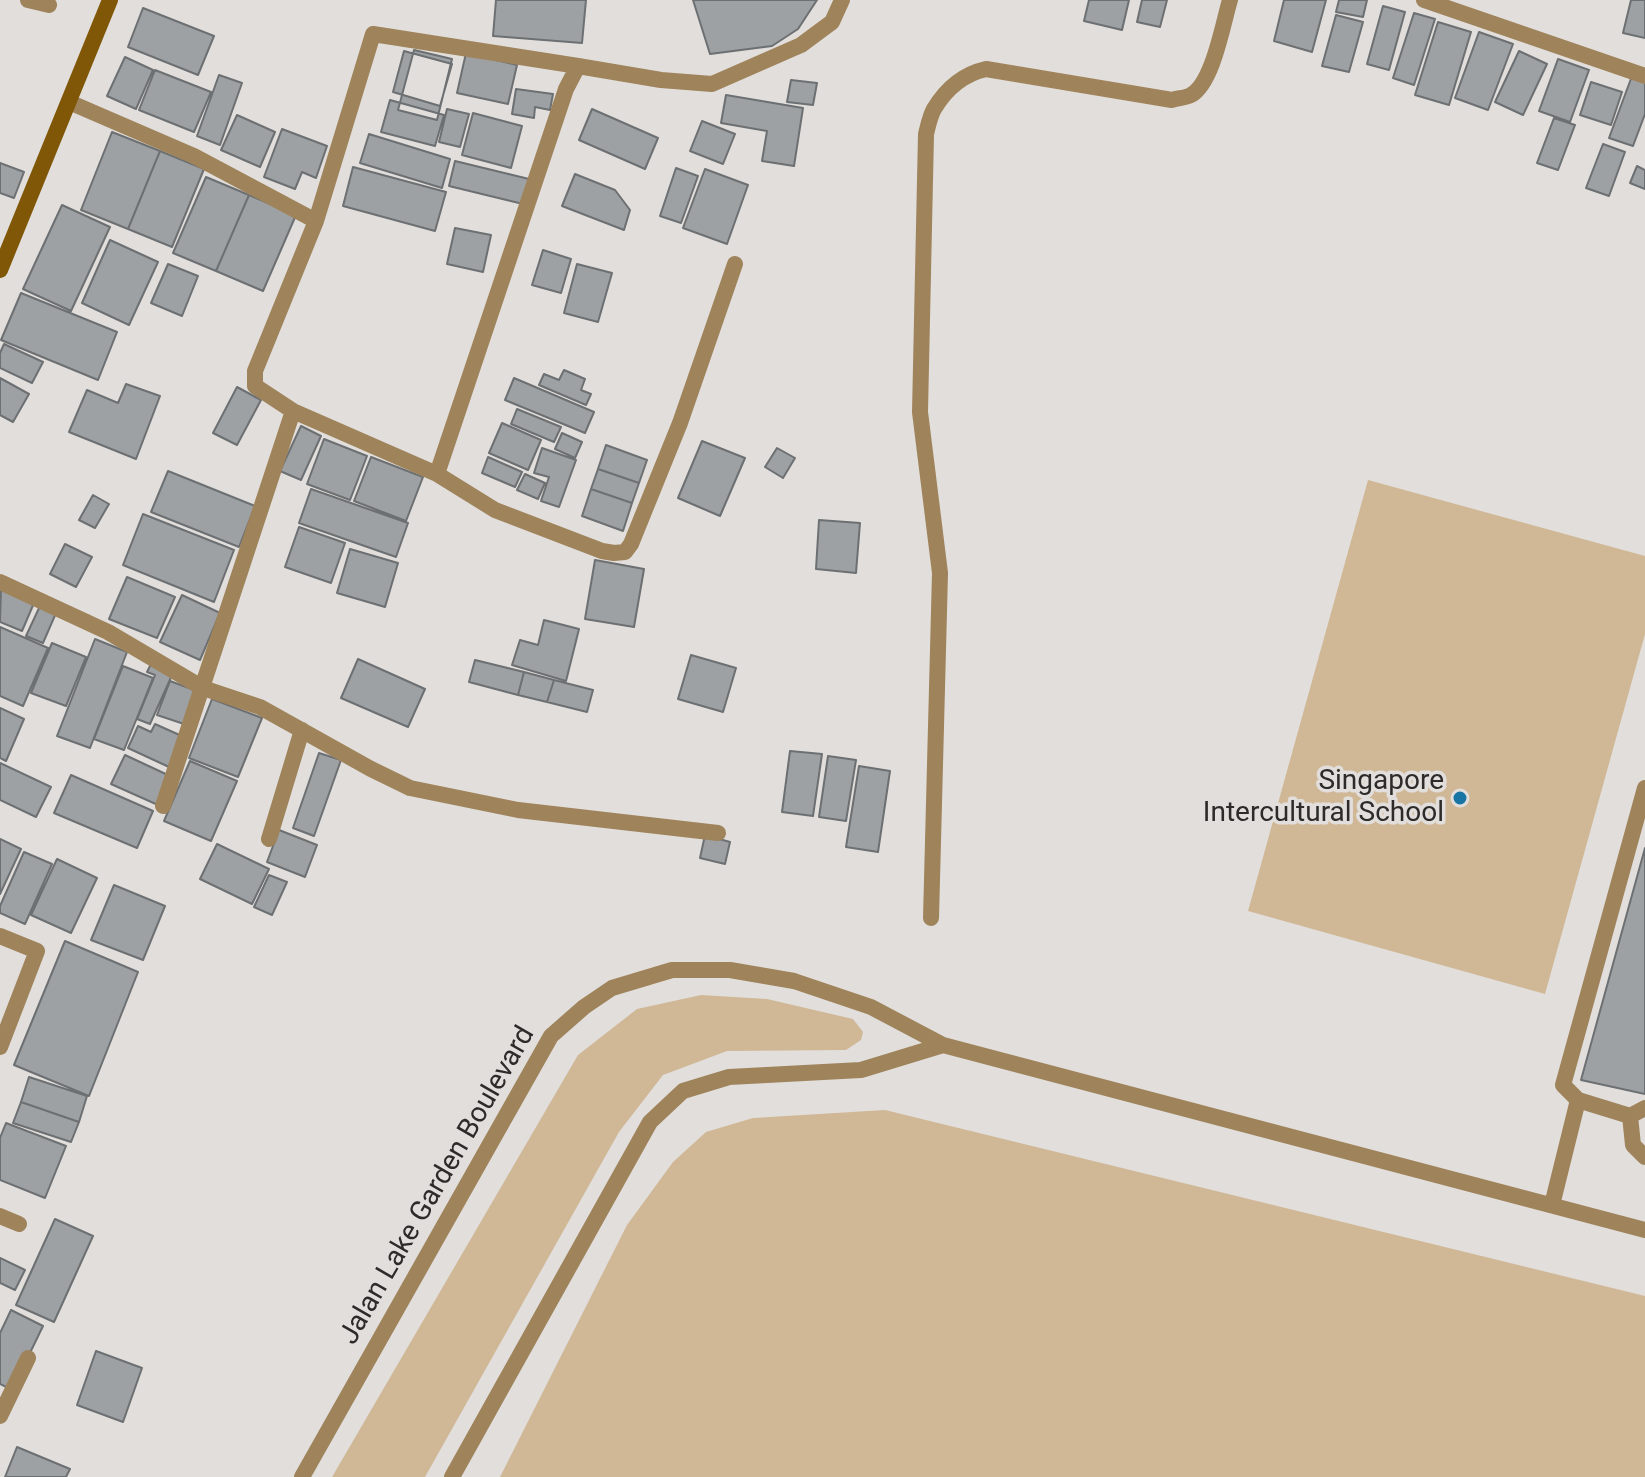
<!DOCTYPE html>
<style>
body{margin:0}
canvas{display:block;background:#e1dedb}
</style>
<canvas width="1645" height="1477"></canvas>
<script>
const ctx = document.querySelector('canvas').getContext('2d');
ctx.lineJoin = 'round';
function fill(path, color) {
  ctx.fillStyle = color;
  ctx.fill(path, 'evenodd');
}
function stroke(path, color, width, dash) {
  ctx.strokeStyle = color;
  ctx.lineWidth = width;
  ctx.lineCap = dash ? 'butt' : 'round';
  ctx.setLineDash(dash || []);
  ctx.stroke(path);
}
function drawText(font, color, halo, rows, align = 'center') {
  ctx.font = font + ' Roboto,sans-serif';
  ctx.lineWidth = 7;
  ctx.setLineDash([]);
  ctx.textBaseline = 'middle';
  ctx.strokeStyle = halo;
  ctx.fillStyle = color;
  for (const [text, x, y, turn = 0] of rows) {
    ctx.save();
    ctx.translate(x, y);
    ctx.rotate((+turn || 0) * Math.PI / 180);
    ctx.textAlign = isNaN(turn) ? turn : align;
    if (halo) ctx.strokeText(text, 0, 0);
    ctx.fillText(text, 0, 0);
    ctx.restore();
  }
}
fill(new Path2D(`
 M1368 480 1645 556V634L1545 994 1248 911Z
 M701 995 767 999 853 1019 863 1032 861 1040 846 1050 727 1051 663 1075 619 1132 425 1477H332L578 1055 637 1009Z
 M885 1110 1645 1296V1477H500L627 1225 673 1162 706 1132 753 1118Z`), '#d0b897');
const building = new Path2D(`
 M496 0H586L582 43 493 36Z
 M693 0H817L798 29 772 46 710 54Z
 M1089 0H1129L1122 30 1084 21Z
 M1142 0H1167L1160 27 1137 22Z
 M1284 0H1326L1312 52 1274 41Z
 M1339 0H1367L1363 17 1336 12Z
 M1631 0H1645V38L1623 33Z
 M1383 6 1405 12 1389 70 1367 64Z
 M143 8 214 36 198 75 128 47Z
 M1414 13 1435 19 1414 85 1393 78Z
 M1336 15 1363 22 1349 72 1322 66Z
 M1438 22 1471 32 1449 105 1415 95Z
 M1479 32 1513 44 1488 110 1455 98Z
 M414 50 452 59 437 120 398 110Z
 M404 51 452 64 440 106 393 92Z
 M1519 51 1547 64 1523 115 1495 102Z
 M466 53 517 65 508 104 457 93Z
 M125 57 153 70 136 109 107 96Z
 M1558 59 1589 70 1570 122 1539 111Z
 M155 70 211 92 194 132 139 110Z
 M219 75 242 83 220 145 197 136Z
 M1632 76 1645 81V114L1633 146 1609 138Z
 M791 80 817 83 813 105 787 102Z
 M1591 82 1622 92 1611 125 1580 115Z
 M516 89 553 94 550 110 535 107 534 118 512 114Z
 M726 95 803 108 794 166 762 161 767 131 721 123Z
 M390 100 444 115 435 146 381 132Z
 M447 109 469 114 460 147 439 142Z
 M592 109 658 138 645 169 579 140Z
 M473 113 522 126 511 168 462 155Z
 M237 115 275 132 260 167 221 150Z
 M1554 118 1575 125 1558 170 1537 163Z
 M702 121 735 134 723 164 690 151Z
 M282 129 327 146 316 178 302 172 295 189 264 177Z
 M112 132 160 151 128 229 81 210Z
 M369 134 450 159 442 188 360 163Z
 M1603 144 1625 152 1609 196 1586 188Z
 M160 151 204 169 172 247 128 229Z
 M455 161 529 179 523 204 449 186Z
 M0 163 24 172 14 198 0 193Z
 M1637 166 1645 170V189L1630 183Z
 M353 167 446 192 435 231 343 206Z
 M676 168 698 176 681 223 660 216Z
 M705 169 748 185 727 244 683 228Z
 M575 174 615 190 630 210 624 230 562 206Z
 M206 177 249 195 216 271 173 253Z
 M249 195 296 215 263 291 216 271Z
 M62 205 110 227 71 311 23 289Z
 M455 228 491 235 483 272 447 264Z
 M110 240 158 262 129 325 82 303Z
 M543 250 571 259 561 293 532 285Z
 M168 264 198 276 182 316 151 303Z
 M577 264 612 273 598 322 564 313Z
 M21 293 117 332 98 380 1 340Z
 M4 344 43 362 32 383 0 368V353Z
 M564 370 585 379 581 390 591 394 586 405 539 385 544 374 559 380Z
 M0 378 29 394 13 422 0 415Z
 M514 378 594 412 585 433 505 400Z
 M126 384 160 396 136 459 69 432 87 390 118 403Z
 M237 387 261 400 237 445 213 433Z
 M517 409 561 427 554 442 511 424Z
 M502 423 541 440 528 470 489 453Z
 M301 426 321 436 301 480 280 471Z
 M562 433 582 442 575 458 555 449Z
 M324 439 367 456 350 500 307 484Z
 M702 441 745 458 720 516 678 498Z
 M606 445 647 460 639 483 598 469Z
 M542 448 576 460 559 507 541 501 549 477 534 473Z
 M777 448 795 458 783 478 765 467Z
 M371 457 423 477 406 521 354 501Z
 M488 457 522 472 515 487 482 473Z
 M598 469 639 483 632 503 591 489Z
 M168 471 255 506 239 547 151 512Z
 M525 474 545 483 538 499 517 490Z
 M311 489 408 523 396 557 299 523Z
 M591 489 632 503 623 531 582 516Z
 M93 495 109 504 95 528 79 520Z
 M143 514 234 550 214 602 123 565Z
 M819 520 860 523 856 573 816 569Z
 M299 527 345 543 331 583 285 567Z
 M65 544 92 557 76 587 50 574Z
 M350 549 398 563 385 607 337 593Z
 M595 560 644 569 634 627 585 619Z
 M127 577 175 597 157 638 109 619Z
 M1 589 34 603 22 631 0 622Z
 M182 595 220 613 200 660 160 642Z
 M40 606 56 613 43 643 26 636Z
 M544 620 579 629 566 681 512 665 520 640 538 645Z
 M0 627 48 648 23 706 0 696Z
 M95 639 127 652 90 748 57 736Z
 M52 643 86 657 66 706 31 693Z
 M691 655 736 668 723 712 678 699Z
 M358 659 425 689 408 727 341 698Z
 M475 660 524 672 518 695 469 682Z
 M151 664 173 673 150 724 137 719 155 675 147 672Z
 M123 666 153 678 124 750 94 739Z
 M524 672 554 680 547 702 518 695Z
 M554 680 593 690 587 712 547 702Z
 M170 681 197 691 184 724 157 715Z
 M212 699 262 718 238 777 189 758Z
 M0 708 24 719 6 761 0 758Z
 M155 724 184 737 169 767 128 748 138 726 151 732Z
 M790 751 822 754 813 816 782 812Z
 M319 753 341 760 314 836 293 828Z
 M125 755 170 776 158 805 111 784Z
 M828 756 856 760 846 821 819 817Z
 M190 761 237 781 211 841 164 821Z
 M0 763 51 787 36 817 0 800Z
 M859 766 890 771 878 852 846 847Z
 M71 775 153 811 137 848 54 813Z
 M279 830 317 845 305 877 267 862Z
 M705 835 730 842 725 864 700 858Z
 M0 839 21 849 0 894Z
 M217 844 269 869 252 904 200 879Z
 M1645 848V1094L1581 1080Z
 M24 852 52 864 25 924 0 913V906Z
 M57 859 97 878 71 933 31 915Z
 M269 875 287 882 272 915 254 907Z
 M114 885 165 906 143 960 91 940Z
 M65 941 138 972 89 1096 14 1065Z
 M29 1077 87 1096 79 1122 21 1102Z
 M21 1102 79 1122 71 1142 13 1123Z
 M6 1123 66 1146 45 1198 0 1180V1138Z
 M55 1219 93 1236 54 1322 16 1305Z
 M0 1258 25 1270 15 1290 0 1283Z
 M11 1310 43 1326 12 1390 0 1384V1333Z
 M96 1351 142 1368 123 1422 77 1405Z
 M17 1447 70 1469 66 1477H5Z`);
fill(building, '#9ea1a3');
stroke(building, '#6d7072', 2);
stroke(new Path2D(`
 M28 0 49 5
 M1645 1108 1630 1116 1633 1145 1645 1157
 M1630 1116 1578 1100 1563 1085 1645 788
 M1552 1205 1578 1100`), '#9f835b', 16);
stroke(new Path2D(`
 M1424 0 1645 76
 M578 66 373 34 316 221 255 371V386L293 411 437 474 495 510 602 551 614 553 625 552 631 544 680 423 735 264
 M69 102 194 156 316 221
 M437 474 566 89 578 66 661 80 712 84 801 45 832 22 842 0
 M0 582 108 632 203 688 260 707 371 769 410 788 518 810 718 833
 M163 806 293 411
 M269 839 302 730
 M931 918 940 573 920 412 926 134C928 126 930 116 934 109 946 89 964 74 986 69L1172 100C1178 98 1186 98 1191 95 1213 83 1223 23 1230 0
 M0 936 37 951 0 1047
 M0 1216 19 1224
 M0 1416 28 1358
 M302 1477 551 1036 584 1007 612 988 672 970H730L794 981 871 1007 943 1045 1645 1230
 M452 1477 650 1122 683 1091 729 1077 861 1070 943 1045`), '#9f835b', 16);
stroke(new Path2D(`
 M0 270 110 0`), '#7f5707', 16);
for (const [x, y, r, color] of [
 [1460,798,8,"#1975a3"]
]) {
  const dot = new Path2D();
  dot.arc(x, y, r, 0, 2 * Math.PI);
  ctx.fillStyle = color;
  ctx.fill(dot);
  stroke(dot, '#e1dedb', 3);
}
drawText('28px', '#2c2b2a', '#e1dedb', [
 ["Singapore",1444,782],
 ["Intercultural School",1444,814]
], 'right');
drawText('28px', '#2c2b2a', '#e1dedb', [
 ["Jalan Lake Garden Boulevard",438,1186,-60]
]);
</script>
